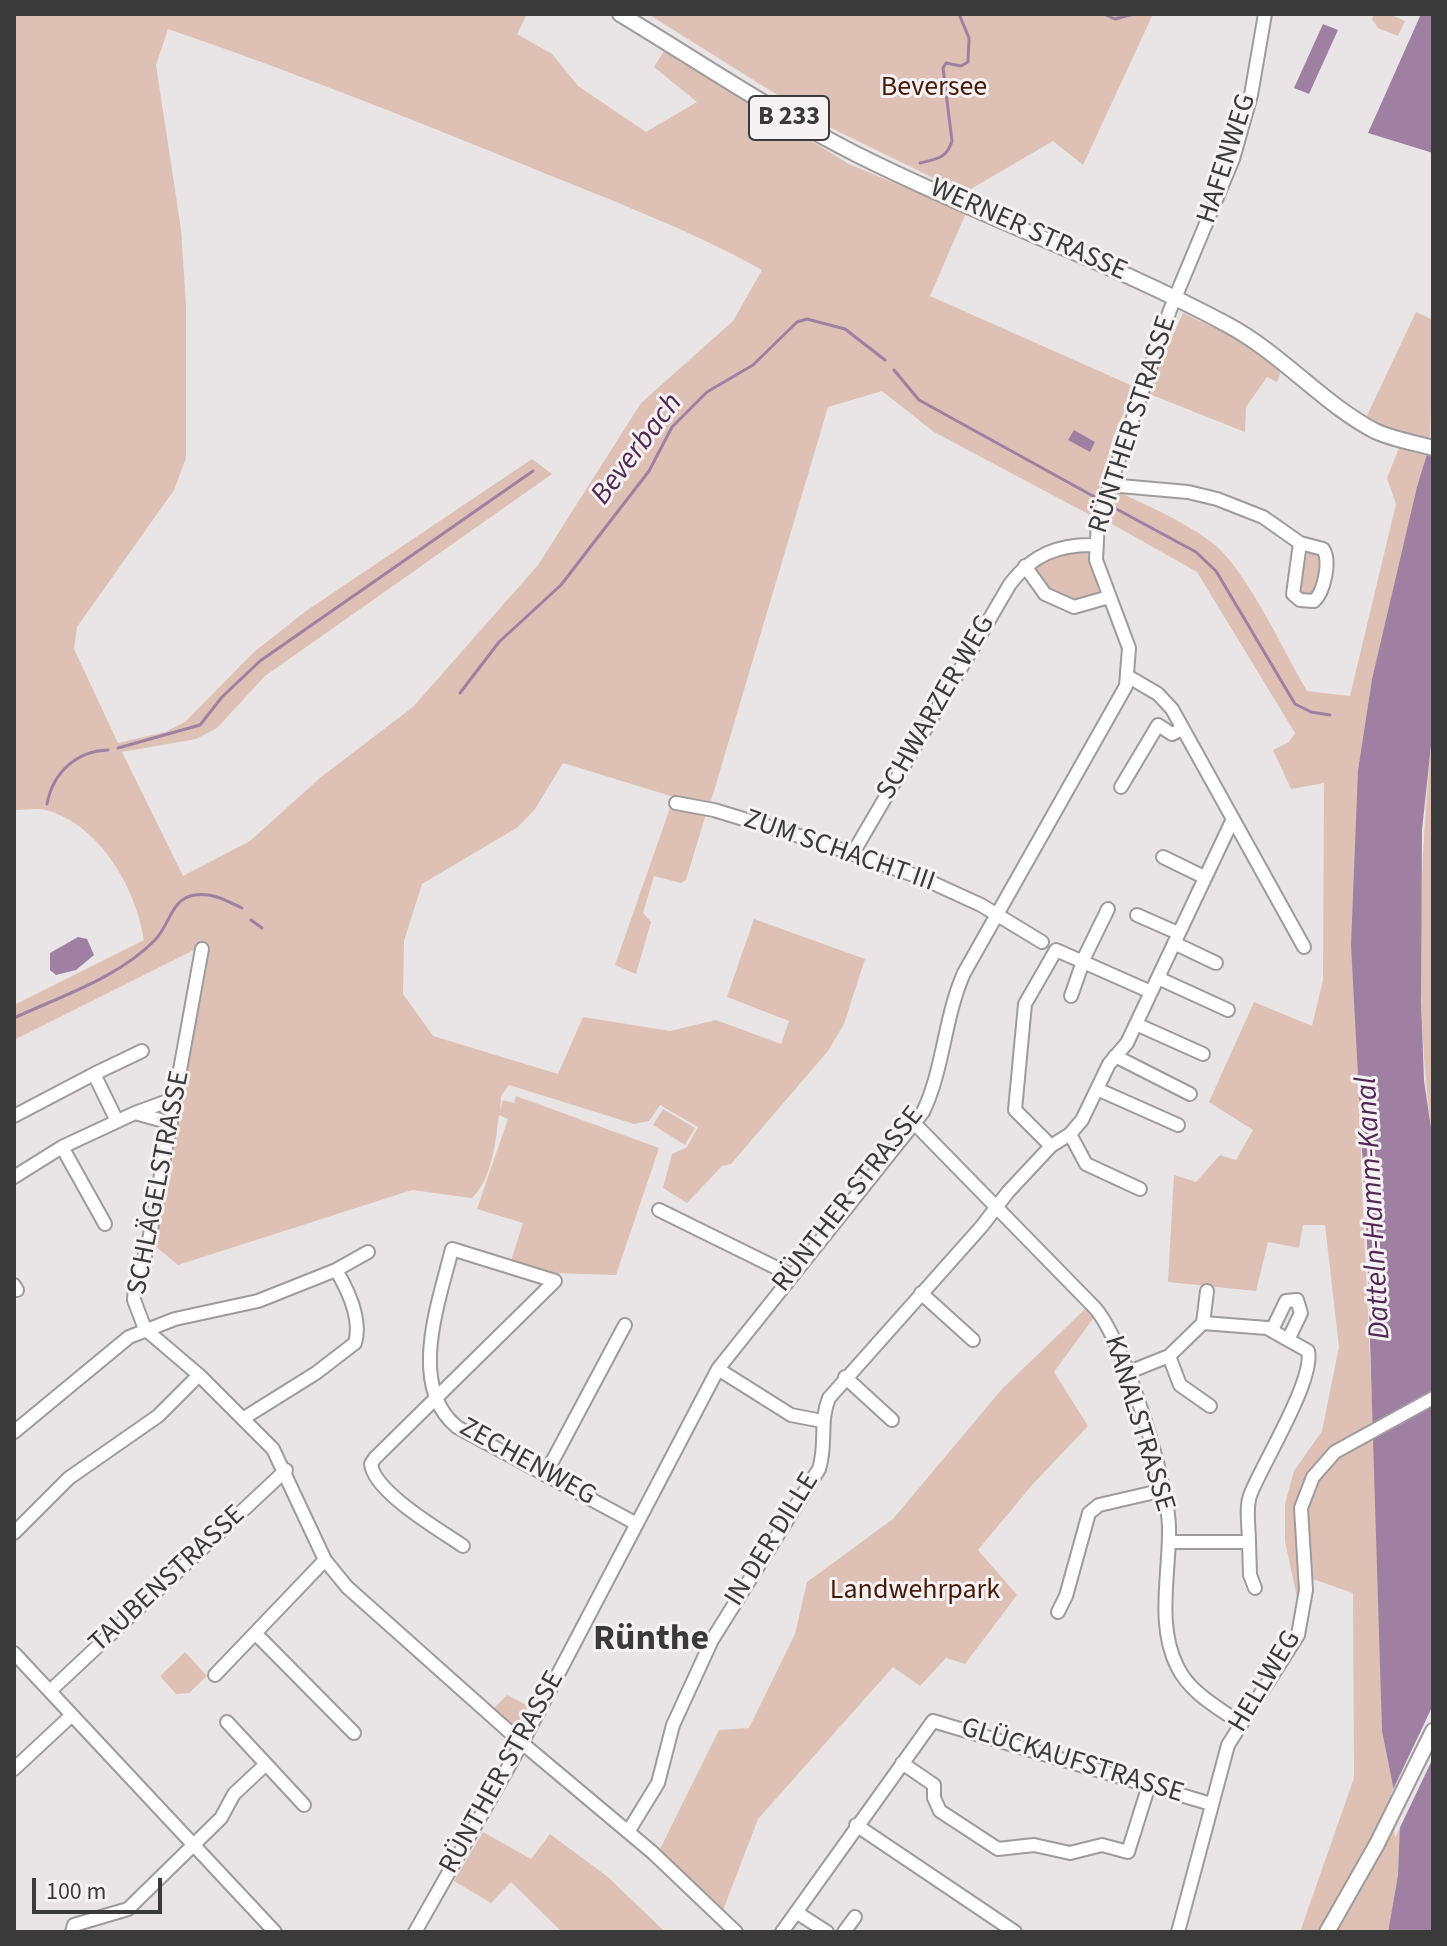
<!DOCTYPE html>
<meta charset="utf-8">
<style>
body{margin:0}
#map{position:relative;width:1447px;height:1946px;overflow:hidden;background:#e9e5e6;font-family:"Source Sans 3",sans-serif}
canvas{display:block}
.frame{position:absolute;inset:0;border:16px solid #3b3a3a;pointer-events:none}
.scale{position:absolute;left:32px;top:1878px;width:130px;height:36px;box-sizing:border-box;border:4px solid #3b3a3a;border-top:0;padding-left:10px;font-size:24px;line-height:28px;white-space:nowrap;color:#3b3a3a;-webkit-text-stroke:6px #f6f2f3;paint-order:stroke}
</style>
<div id="map">
<canvas width="1447" height="1946"></canvas>
<div class="frame"></div>
<div class="scale">100 m</div>
</div>
<script>
const ctx = document.querySelector('canvas').getContext('2d');
ctx.lineJoin = 'round';
function fill(path, color) {
  ctx.fillStyle = color;
  ctx.fill(path, 'evenodd');
}
function stroke(path, color, width, dash) {
  ctx.strokeStyle = color;
  ctx.lineWidth = width;
  ctx.lineCap = dash ? 'butt' : 'round';
  ctx.setLineDash(dash || []);
  ctx.stroke(path);
}
function drawText(font, color, halo, rows, align = 'center') {
  ctx.font = font + ' "Source Sans 3",sans-serif';
  ctx.lineWidth = 6;
  ctx.setLineDash([]);
  ctx.textBaseline = 'middle';
  ctx.strokeStyle = halo;
  ctx.fillStyle = color;
  for (const [text, x, y, turn = 0] of rows) {
    ctx.save();
    ctx.translate(x, y);
    ctx.rotate((+turn || 0) * Math.PI / 180);
    ctx.textAlign = isNaN(turn) ? turn : align;
    if (halo) ctx.strokeText(text, 0, 0);
    ctx.fillText(text, 0, 0);
    ctx.restore();
  }
}
fill(new Path2D(`
 M14 14H527L517 34 552 54 578 86 646 132 697 102 654 67 664 51 849 164 966 213 930 296 1135 387 1113 437 1092 516 934 432 882 391 828 407 711 801 674 797 563 763 535 809 518 827 422 884 404 941 403 994 433 1036 558 1074 583 1017 670 1031 716 1020 781 1044 789 1021 727 997 754 919 865 959 844 1024 828 1051 731 1164 722 1166 687 1203 663 1188 672 1154 687 1147 698 1127 660 1105 649 1121 634 1124 509 1085 501 1096 500 1111 503 1100 514 1103 516 1096 659 1148 616 1275 551 1273 511 1261 523 1223 477 1209 508 1119 499 1115C495 1143 493 1177 472 1198L412 1190 178 1265 150 1242 207 968 198 948 14 1040V1005L144 940C136 888 100 825 46 810 37 808 24 810 14 810ZM168 29C289 70 408 118 527 166 607 199 687 228 762 270L733 321 641 403 538 565 413 707 321 777 250 841 183 876 122 752 196 739 217 728 265 676 552 474 532 459 306 611 254 652 185 722 165 732 118 743 74 649 77 627 174 490 186 458V305L181 229 156 65Z
 M648 14H1153L1083 165 1053 141 964 193 827 126Z
 M1374 14H1389L1405 21 1398 36 1378 28 1372 19Z
 M1416 312 1433 320 1430 444 1364 422Z
 M1183 313 1237 339 1281 371 1277 382 1267 377 1246 407 1245 432 1147 393Z
 M1399 448 1426 456 1372 679 1358 770 1361 1166 1379 1550 1382 1731 1400 1822 1398 1875 1388 1932H1300L1354 1778 1353 1593 1310 1578 1299 1607 1285 1541V1504L1294 1471 1322 1431 1339 1347 1325 1225H1303L1299 1248 1268 1242 1256 1291 1168 1282 1174 1175 1196 1182 1220 1155 1236 1160 1253 1130 1209 1102 1254 1002 1312 1026 1323 980 1324 783 1291 789 1273 750 1289 742 1295 733 1197 572 1105 520 1112 489C1146 505 1185 521 1215 545 1248 573 1284 652 1307 691L1350 696 1396 504 1387 478Z
 M1308 549 1321 553 1323 558 1317 591 1311 597 1299 593Z
 M1087 550 1100 595 1078 604 1048 594 1034 573 1036 565 1066 551Z
 M1433 727V1142C1414 1004 1419 865 1433 727Z
 M671 805 706 814 686 880 681 883 654 876 643 913 651 922 636 974 615 965Z
 M663 1109 695 1128 685 1145 653 1125Z
 M1087 1307 1095 1316 1054 1372 1088 1426 1033 1484 978 1550 1017 1595 965 1664 946 1658 920 1686 893 1667 758 1819 722 1913 658 1853 719 1730 749 1728 795 1634 807 1582 893 1519 1002 1389Z
 M185 1652 207 1676 189 1693 176 1694 160 1676Z
 M507 1695 528 1706 516 1727 493 1709Z
 M483 1832 531 1859 550 1834 608 1877 665 1932H562L511 1882 491 1903 454 1881Z`), '#dec0b4');
fill(new Path2D(`
 M1421 14H1433V153L1368 133Z
 M1323 24 1338 30 1309 94 1294 88Z
 M1074 430 1095 442 1090 452 1068 440Z
 M1433 434V727L1422 830 1421 1000 1424 1080 1433 1142V1932H1388L1398 1875 1400 1822 1382 1731 1367 1243 1351 945 1358 770 1372 679 1417 487Z
 M78 937 87 939 94 955 76 970 56 975 50 970V953Z`), '#9f80a3');
fill(new Path2D(`
 M1433 1705V1758L1395 1838 1391 1794Z`), '#e9e5e6');
stroke(new Path2D(`
 M1104 14 1115 19 1134 14
 M920 163C937 159 947 158 952 141L943 68 946 63 961 66 968 62 969 38 959 14
 M894 370 919 400 1102 501
 M1109 505 1196 552 1216 571 1295 704 1311 712 1330 715
 M460 693 499 642 561 585 649 471 672 427 707 392 753 365 797 322 807 319 845 329 885 360
 M118 748 200 725 222 697 260 661 533 471
 M47 804C53 772 77 751 108 750
 M251 920 262 928
 M14 1018C61 996 118 978 155 940 170 925 171 898 195 895 212 892 227 901 242 908`), '#9f80a3', 3);
const minor = new Path2D(`
 M1109 485 1188 492 1217 499 1263 517 1300 543 1323 549C1331 561 1324 592 1314 601L1300 600 1293 594 1300 543
 M1025 566 1045 594 1074 607 1109 597
 M1129 677 1158 694 1172 709 1304 947
 M1121 787 1158 725 1172 734 1182 729
 M676 803 714 810 822 843 922 878 981 905 1042 942
 M853 853 1010 584C1032 555 1058 544 1095 545
 M1163 857 1204 877
 M1137 915 1178 933
 M1174 943 1216 963
 M202 949 148 1246 135 1286 134 1300 145 1329 199 1375 273 1449 325 1560 347 1587 522 1743 652 1852 736 1932
 M1158 978 1228 1010
 M1071 996 1085 956 1108 909
 M1136 1024 1203 1054
 M1115 1056 1190 1094
 M94 1074 142 1051
 M1097 1089 1178 1125
 M14 1116 94 1074 116 1119
 M171 1123 135 1113 176 1098
 M915 1124 1095 1308C1124 1341 1168 1483 1169 1527 1170 1572 1156 1624 1177 1666 1189 1692 1217 1707 1240 1723
 M1070 1134 1086 1164 1140 1189
 M1051 1146 1015 1110 1025 1004 1056 950 1151 992
 M62 1147 105 1224
 M14 1177 62 1147 135 1113
 M659 1210 791 1275
 M14 1285 17 1290
 M921 1293 973 1340
 M1203 1323 1207 1291
 M1272 1330 1286 1301 1297 1300 1301 1313 1289 1338
 M1169 1356 1180 1385 1210 1406
 M718 1369 791 1415 822 1421
 M1129 1372 1169 1356 1203 1323 1267 1328 1308 1351C1315 1379 1263 1463 1251 1493 1245 1506 1249 1527 1249 1542
 M845 1377 892 1420
 M244 1418 316 1373 355 1343C362 1319 348 1290 336 1270
 M14 1432 129 1337 175 1319 258 1301 336 1270 368 1252
 M545 1475 625 1325
 M14 1533 69 1478 158 1416 199 1375
 M1169 1542H1249L1250 1575 1255 1588
 M463 1546C440 1530 374 1492 371 1464L375 1458 555 1281 452 1249C439 1302 407 1386 457 1427L635 1523
 M1058 1612 1066 1596 1089 1513 1099 1505 1164 1490
 M255 1633 354 1733
 M14 1653 275 1932
 M215 1675 325 1560
 M50 1691 286 1470
 M227 1722 266 1764
 M902 1763 934 1785V1798L940 1811 998 1849 1034 1845 1070 1853 1102 1845 1128 1852 1149 1785
 M14 1769 72 1715
 M856 1825 1015 1932
 M628 1832 658 1783 673 1725 712 1640 819 1469C827 1445 819 1422 829 1398L982 1226 1008 1192 1051 1146 1070 1134 1082 1120 1109 1064 1127 1043 1233 819
 M796 1912 827 1932
 M72 1932 74 1925 128 1909 221 1818 234 1794 266 1764 304 1805
 M415 1932 522 1743 718 1369 923 1112C944 1068 944 1018 964 973L1126 686 1129 648 1096 560 1098 520 1170 310 1233 159 1251 95 1265 14
 M782 1932 933 1721 1211 1804
 M844 1932 855 1917
 M1178 1932 1228 1745 1298 1635 1306 1590 1301 1508 1313 1477 1335 1452 1433 1398`);
const major = new Path2D(`
 M620 14C698 61 773 112 854 153 976 215 1107 260 1228 325 1282 354 1323 404 1375 431 1392 439 1415 443 1433 448
 M1327 1932 1377 1844 1433 1731`);
stroke(minor, '#9f9b9c', 16);
stroke(major, '#9f9b9c', 18);
stroke(minor, '#fff', 12);
stroke(major, '#fff', 14);
for (const [x, y, w] of [
 [789,118,80]
]) {
  const box = new Path2D();
  box.roundRect(x - w / 2, y - 22, w, 44, 6);
  ctx.fillStyle = '#f6f2f3';
  ctx.fill(box);
  stroke(box, '#3b3a3a', 2);
}
drawText('bold 26px', '#3b3a3a', null, [
 ["B 233",789,118]
]);
drawText('28px', '#461a06', '#f6f2f3', [
 ["Beversee",934,89],
 ["Landwehrpark",915,1592]
]);
drawText('28px', '#3b3a3a', '#f6f2f3', [
 ["HAFENWEG",1228,159,-72],
 ["WERNER STRASSE",1028,231,24],
 ["RÜNTHER STRASSE",1134,425,-72],
 ["SCHWARZER WEG",937,708,-60],
 ["ZUM SCHACHT III",839,852,19],
 ["SCHLÄGELSTRASSE",160,1183,-79],
 ["RÜNTHER STRASSE",849,1200,-52],
 ["KANALSTRASSE",1138,1424,73],
 ["ZECHENWEG",527,1463,29],
 ["IN DER DILLE",773,1540,-58],
 ["TAUBENSTRASSE",168,1580,-43],
 ["HELLWEG",1266,1682,-59],
 ["GLÜCKAUFSTRASSE",1072,1762,17],
 ["RÜNTHER STRASSE",503,1773,-61]
]);
drawText('italic 30px', '#512756', '#f6f2f3', [
 ["Beverbach",638,450,-53],
 ["Datteln-Hamm-Kanal",1375,1208,-93]
]);
drawText('bold 36px', '#3b3a3a', '#f6f2f3', [
 ["Rünthe",651,1641]
]);
</script>
